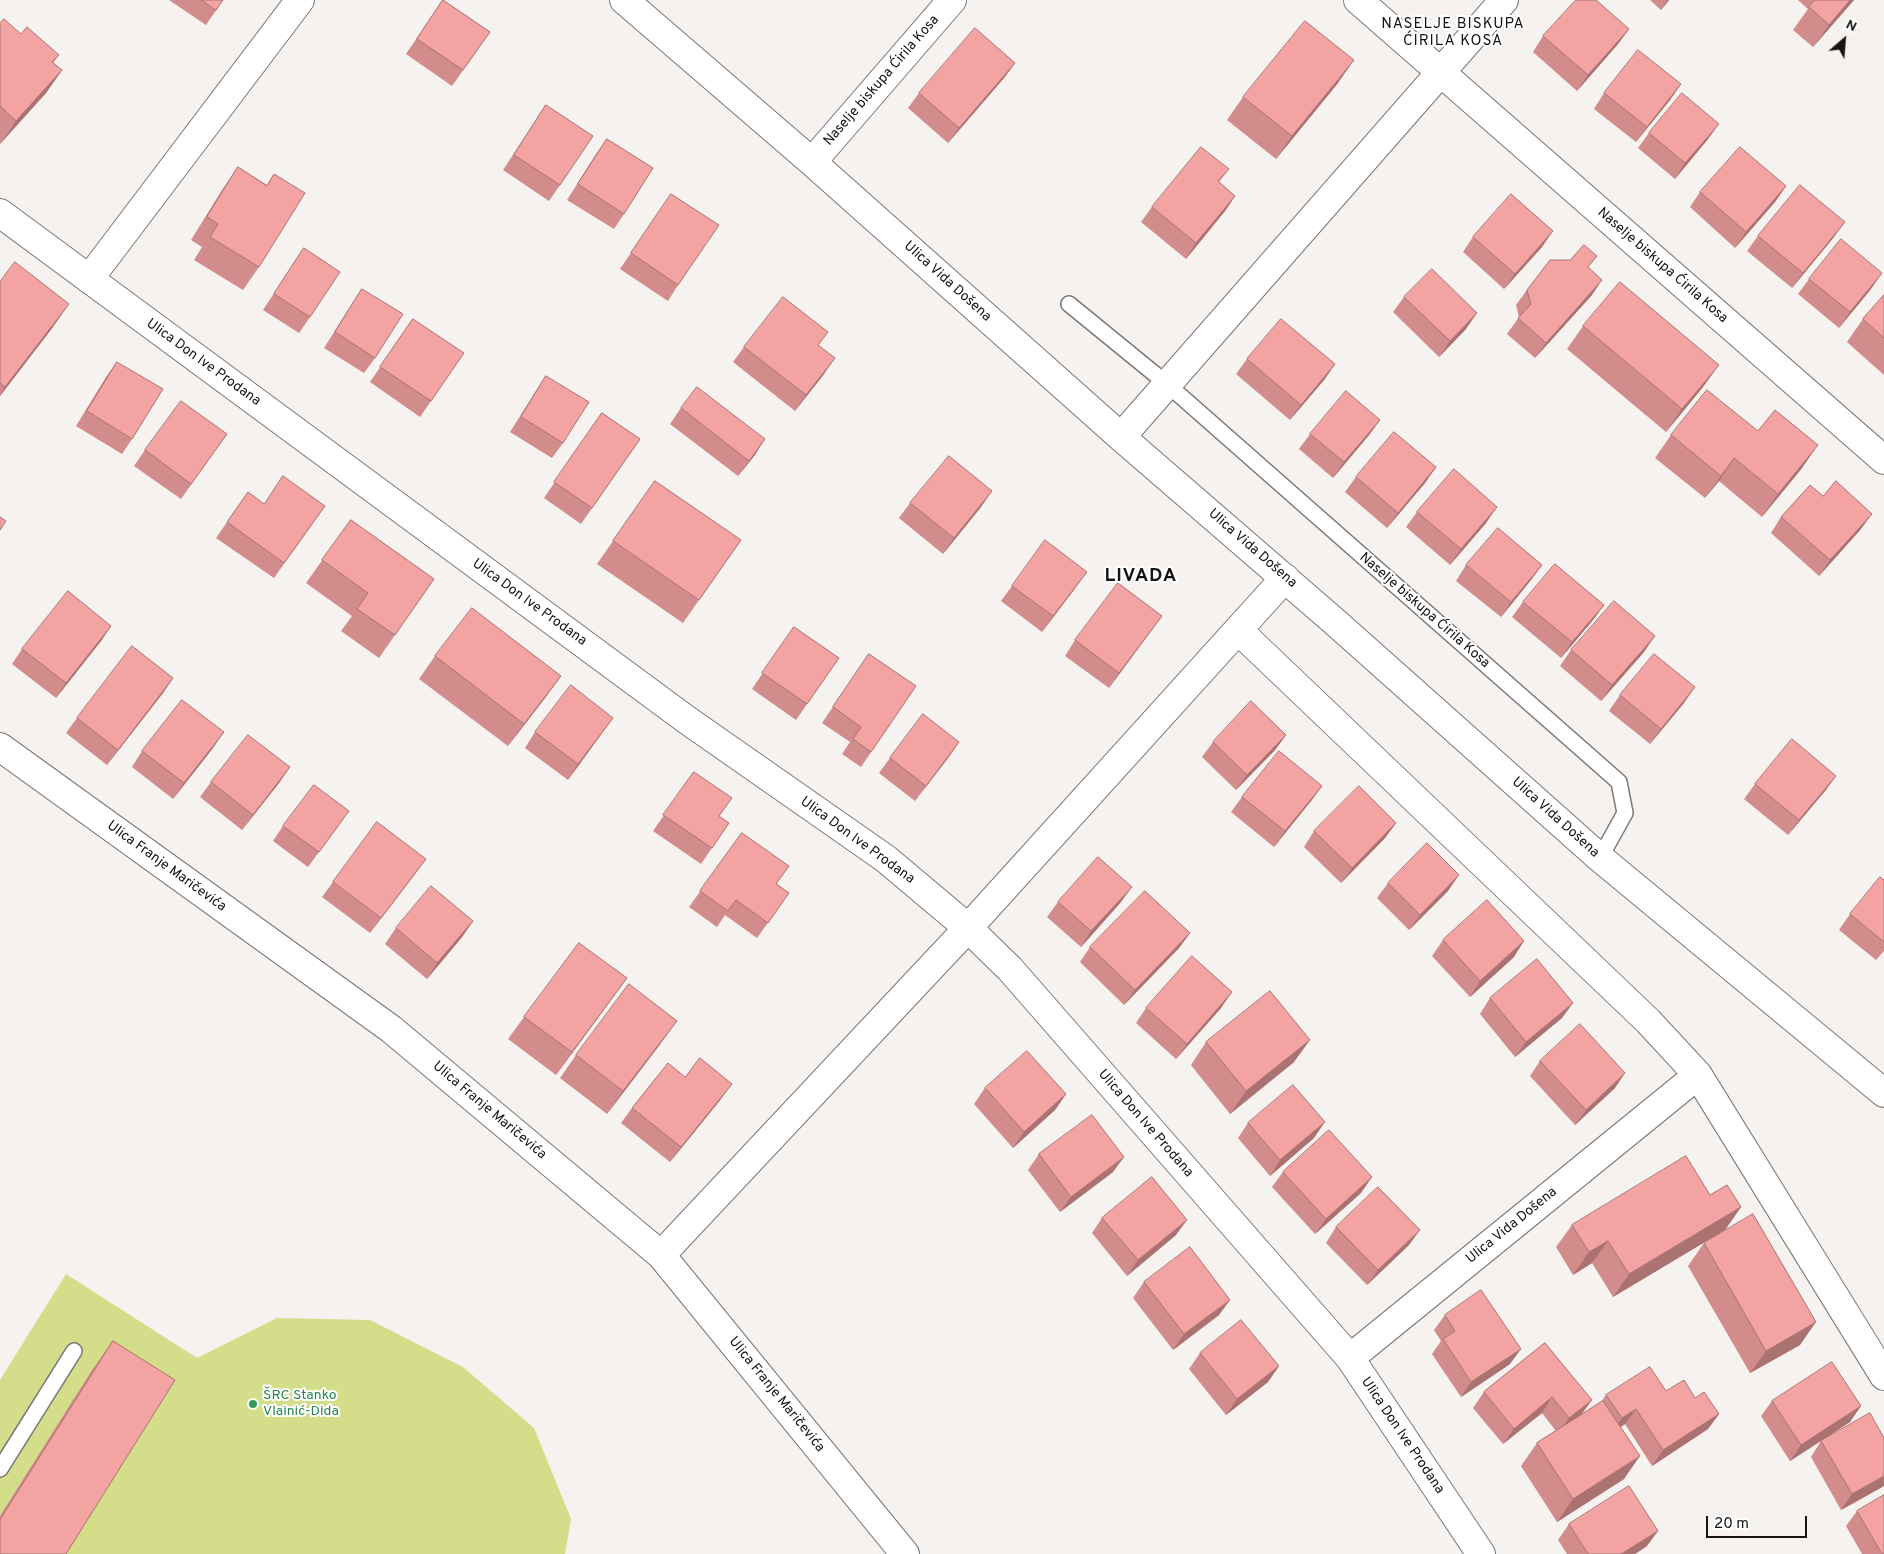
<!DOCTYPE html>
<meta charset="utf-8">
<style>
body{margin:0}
#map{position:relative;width:1884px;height:1554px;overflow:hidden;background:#f5f2f0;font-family:Overpass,sans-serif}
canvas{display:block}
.north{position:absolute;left:1819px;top:15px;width:50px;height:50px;-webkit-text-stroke:4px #fff;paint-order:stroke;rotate:27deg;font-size:14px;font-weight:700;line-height:20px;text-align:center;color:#151413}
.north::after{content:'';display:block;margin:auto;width:18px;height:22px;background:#151413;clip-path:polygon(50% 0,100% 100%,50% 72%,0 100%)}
.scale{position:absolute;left:1706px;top:1516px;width:101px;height:22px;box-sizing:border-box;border:2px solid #151413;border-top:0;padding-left:6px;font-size:15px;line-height:18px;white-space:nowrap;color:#151413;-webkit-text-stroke:4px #fff;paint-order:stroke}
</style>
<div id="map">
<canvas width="1884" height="1554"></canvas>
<div class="north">N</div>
<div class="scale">20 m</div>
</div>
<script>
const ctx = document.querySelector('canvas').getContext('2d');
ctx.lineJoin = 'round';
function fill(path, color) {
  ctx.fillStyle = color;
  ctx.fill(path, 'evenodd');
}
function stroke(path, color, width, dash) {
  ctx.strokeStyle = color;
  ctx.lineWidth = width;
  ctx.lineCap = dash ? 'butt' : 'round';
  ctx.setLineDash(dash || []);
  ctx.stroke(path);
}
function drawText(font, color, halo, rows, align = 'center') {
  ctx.font = font + ' Overpass,sans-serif';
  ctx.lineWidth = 4;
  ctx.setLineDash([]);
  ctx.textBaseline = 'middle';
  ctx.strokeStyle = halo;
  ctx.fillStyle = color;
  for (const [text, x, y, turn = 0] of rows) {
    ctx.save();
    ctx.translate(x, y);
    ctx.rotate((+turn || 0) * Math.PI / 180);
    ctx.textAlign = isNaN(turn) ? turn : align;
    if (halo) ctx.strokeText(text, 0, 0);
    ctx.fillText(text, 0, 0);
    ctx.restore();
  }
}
fill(new Path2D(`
 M66 1274 197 1358 277 1318 370 1320 463 1367 534 1428 571 1519 565 1554H0V1380Z`), '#d4dd89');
const service = new Path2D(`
 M1069 304 1167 384 1619 782 1625 813 1600 858
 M0 1469 74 1351`);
const minor = new Path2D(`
 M624 0 812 162 1121 437 1335 622 1600 858 1884 1093
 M1358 0 1884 460
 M812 162 952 0
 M0 213 687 720 886 859 968 928 1010 969 1350 1358 1481 1554
 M89 279 300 0
 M1121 437 1504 0
 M1238 630 1648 1021 1698 1075 1884 1376
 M0 747 391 1029 661 1255 905 1554
 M661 1255 968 928 1285 578
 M1350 1358 1698 1075`);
stroke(service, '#7a7775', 18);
stroke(minor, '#7a7775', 30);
stroke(service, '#fff', 15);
stroke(minor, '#fff', 28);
fill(new Path2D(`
 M169 0H223L206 25Z
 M443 0 490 32 452 86 406 54Z
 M1650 0H1669L1661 10Z
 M1798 0H1854L1813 47 1793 30 1808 9Z
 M0 23 21 34 59 55 53 63 62 70 46 93 0 144Z
 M1629 29 1618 44 1577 91 1533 52 1543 36Z
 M1015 63 1004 78 948 143 908 108 919 93Z
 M1338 83 1276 159 1227 120 1243 97Z
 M1681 84 1670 100 1636 142 1594 109 1604 93Z
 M546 105 560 185 549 201 503 170Z
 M1649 133 1708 139 1675 179 1638 148Z
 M607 139 624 214 614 229 567 200 596 154Z
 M238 167 267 185 274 174 259 267 243 290 194 260 202 247 191 240 222 190Z
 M1229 169 1219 182 1235 196 1225 211 1186 259 1141 222 1152 207Z
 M1786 186 1775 202 1735 248 1690 207 1700 192Z
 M661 209 678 285 668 301 620 269Z
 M1758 236 1834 237 1792 288 1747 251Z
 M1473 237 1542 247 1504 289 1463 252Z
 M304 248 310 317 299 333 263 310Z
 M1589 268 1592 295 1535 358 1507 334 1519 317 1516 305 1527 290Z
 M1809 279 1871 289 1839 328 1798 294Z
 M0 282 53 327 0 396Z
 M362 289 375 358 364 373 324 348 352 304Z
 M1884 295V375L1847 342 1863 319Z
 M1404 297 1466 329 1439 357 1393 312Z
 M413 319 431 401 420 417 370 382Z
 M1583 326 1703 387 1666 432 1567 349Z
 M819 345 824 374 795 411 733 362 744 347Z
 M1247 359 1335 364 1324 380 1290 420 1236 374Z
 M117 362 132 439 122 454 76 426 106 377Z
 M546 376 563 443 552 458 510 432 536 391Z
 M681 408 755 455 738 476 670 424Z
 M602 413 640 439 581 524 544 498Z
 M1380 420 1369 435 1333 478 1299 449 1310 434Z
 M227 434 181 499 134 466 145 450Z
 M1671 435 1802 468 1762 517 1719 481 1705 498 1655 458Z
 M1436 467 1425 483 1387 528 1345 492 1356 477Z
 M655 481 741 540 683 623 597 564Z
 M248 492 264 504 325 506 274 578 216 538Z
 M910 503 981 507 943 554 899 518Z
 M1417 512 1486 523 1450 565 1406 527Z
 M1781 517 1861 529 1819 576 1771 533Z
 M351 520 434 579 379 658 341 631 352 616 306 583Z
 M1466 565H1542L1531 580 1501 617 1456 581Z
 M1012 586 1076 587 1042 632 1001 601Z
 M1523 602 1604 605 1593 620 1561 658 1512 617Z
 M1162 616 1109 688 1065 656 1075 640Z
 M111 626 101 641 56 698 12 664 22 649Z
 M794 627 839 658 796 720 752 689Z
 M1571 650 1644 652 1601 701 1560 666Z
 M869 654 916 686 861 767 842 754 850 742 822 723Z
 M435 656 561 676 545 698 508 746 419 679Z
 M173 678 163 693 107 765 66 733 77 718Z
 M1620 695 1684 703 1650 744 1609 711Z
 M613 718 568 780 525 748 535 732Z
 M1286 735 1275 750 1236 790 1202 757 1213 742Z
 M959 742 915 801 879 773 890 758Z
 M213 748 173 799 132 767 142 751Z
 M290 767 279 783 242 830 200 797 211 782Z
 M694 772 719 816 729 823 701 864 653 831Z
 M1836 776 1825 791 1788 835 1744 799 1755 784Z
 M1322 786 1311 801 1274 847 1231 812 1242 797Z
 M1396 823 1385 838 1341 883 1304 847 1314 831Z
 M283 826H338L308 867 273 841Z
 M742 833 777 884 789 893 757 938 725 915 717 927 689 907Z
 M426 859 370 933 322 897 333 882Z
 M1884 880V951L1876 960 1839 930 1850 914Z
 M1388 883 1448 891 1409 930 1377 898Z
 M1058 902H1121L1081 947 1047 917Z
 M473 921 462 937 427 979 385 944 396 928Z
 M1190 933 1179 948 1124 1005 1080 962 1090 947Z
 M1443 940 1514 957 1470 997 1432 956Z
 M627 978 556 1075 508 1039 524 1017Z
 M1490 998 1562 1018 1515 1057 1480 1014Z
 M1146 1008H1221L1176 1059 1136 1023Z
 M1206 1042 1294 1062 1230 1114 1191 1065Z
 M661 1043 607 1114 560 1078 576 1055Z
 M1540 1061 1615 1088 1575 1125 1530 1076Z
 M685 1077 721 1099 670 1162 621 1123 632 1108Z
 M985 1088 1066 1094 1055 1110 1013 1148 974 1104Z
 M1248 1123 1314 1138 1270 1176 1238 1138Z
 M1039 1154 1113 1172 1060 1212 1028 1170Z
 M1283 1172 1361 1193 1315 1234 1272 1187Z
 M1710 1195 1741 1207 1725 1230 1613 1297 1592 1263 1573 1275 1556 1247 1572 1225Z
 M1102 1218 1176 1235 1127 1276 1092 1233Z
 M1336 1227 1409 1245 1367 1285 1326 1243Z
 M1704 1243 1800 1345 1750 1373 1688 1266Z
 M1144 1282 1219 1315 1173 1350 1133 1298Z
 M1445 1315 1510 1364 1461 1397 1432 1354 1441 1341 1434 1330Z
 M113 1341 0 1554V1516L92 1370Z
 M1545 1343 1582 1414 1601 1402 1606 1395 1666 1391 1695 1398 1719 1414 1708 1429 1652 1466 1625 1424 1621 1427 1624 1479 1557 1522 1521 1466 1537 1443 1556 1431 1542 1413 1503 1444 1473 1408 1484 1392Z
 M1200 1353 1279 1366 1268 1382 1226 1415 1189 1369Z
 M1772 1401 1850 1422 1790 1461 1761 1416Z
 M1821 1441 1884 1486 1841 1510 1811 1457Z
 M1857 1511 1884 1554H1862L1846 1526Z
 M1569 1524 1647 1546 1635 1554H1567L1558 1540Z`), '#d18c8b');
fill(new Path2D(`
 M1667 0H1669L1661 10Z
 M1850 0H1854L1813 47 1829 25Z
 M1629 29 1618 44 1577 91 1588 75Z
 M1354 60 1338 83 1276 159 1292 136Z
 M1015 63 1004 78 948 143 959 128Z
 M62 70 46 93 0 144 16 121Z
 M1681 84 1670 100 1636 142 1647 127Z
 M1719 124 1708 139 1675 179 1685 163Z
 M1786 186 1775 202 1735 248 1746 232Z
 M1235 196 1225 211 1186 259 1196 243Z
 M1845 222 1834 237 1792 288 1803 273Z
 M1553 231 1542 247 1504 289 1515 274Z
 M1882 273 1871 289 1839 328 1850 312Z
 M1602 280 1592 295 1535 358 1546 343Z
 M69 304 53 327 0 396V395L5 387Z
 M1477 313 1466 329 1439 357 1450 341Z
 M835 358 824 374 795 411 806 395Z
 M1335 364 1324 380 1290 420 1301 405Z
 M1719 365 1703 387 1666 432 1682 409Z
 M1380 420 1369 435 1333 478 1344 462Z
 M765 439 755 455 738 476 749 461Z
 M1818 445 1802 468 1762 517 1778 494Z
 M1734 458 1719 481 1705 498 1721 476Z
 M1436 467 1425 483 1387 528 1398 513Z
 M992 491 981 507 943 554 954 538Z
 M1497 507 1486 523 1450 565 1461 549Z
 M1872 514 1861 529 1819 576 1830 560Z
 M1542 565 1531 580 1501 617 1511 602Z
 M1087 572 1076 587 1042 632 1053 616Z
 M1604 605 1593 620 1561 658 1572 642Z
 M1162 616 1151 631 1109 688 1119 673Z
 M111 626 101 641 56 698 66 683Z
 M1655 636 1644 652 1601 701 1612 685Z
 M561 676 545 698 508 746 524 724Z
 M173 678 163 693 107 765 118 750Z
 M1695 687 1684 703 1650 744 1661 729Z
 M613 718 602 733 568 780 578 764Z
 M224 732 213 748 173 799 184 783Z
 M1286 735 1275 750 1236 790 1247 775Z
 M959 742 949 757 915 801 926 786Z
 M290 767 279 783 242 830 253 815Z
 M1836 776 1825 791 1788 835 1799 820Z
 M1322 786 1311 801 1274 847 1285 831Z
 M1396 823 1385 838 1341 883 1352 868Z
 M426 859 415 874 370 933 381 918Z
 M1459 875 1448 891 1409 930 1420 915Z
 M1132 887 1121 902 1081 947 1091 931Z
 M473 921 462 937 427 979 437 963Z
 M1190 933 1179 948 1124 1005 1135 990Z
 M1524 941 1514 957 1470 997 1480 981Z
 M627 978 611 1000 556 1075 572 1052Z
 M1232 992 1221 1008 1176 1059 1187 1044Z
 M1573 1003 1562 1018 1515 1057 1526 1042Z
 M677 1021 661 1043 607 1114 623 1091Z
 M1310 1040 1294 1062 1230 1114 1246 1091Z
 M1625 1073 1615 1088 1575 1125 1586 1110Z
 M732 1084 721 1099 670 1162 681 1147Z
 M1066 1094 1055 1110 1013 1148 1024 1132Z
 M1325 1122 1314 1138 1270 1176 1280 1160Z
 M1124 1157 1113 1172 1060 1212 1071 1197Z
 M1372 1177 1361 1193 1315 1234 1326 1219Z
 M1741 1207 1725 1230 1613 1297 1629 1274Z
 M1187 1220 1176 1235 1127 1276 1138 1260Z
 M1420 1230 1409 1245 1367 1285 1378 1270Z
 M1608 1241 1592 1263 1573 1275 1589 1252Z
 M1230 1300 1219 1315 1173 1350 1184 1334Z
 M1816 1322 1800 1345 1750 1373 1766 1351Z
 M1521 1349 1510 1364 1461 1397 1471 1382Z
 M1279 1366 1268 1382 1226 1415 1237 1399Z
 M1552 1397 1542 1413 1503 1444 1514 1429Z
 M1592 1400 1581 1415 1558 1434 1569 1418Z
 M1861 1406 1850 1422 1790 1461 1801 1445Z
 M1636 1409 1625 1424 1611 1433 1622 1418Z
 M1719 1414 1708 1429 1652 1466 1663 1450Z
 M1640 1456 1624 1479 1557 1522 1573 1499Z
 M1884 1476V1486L1841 1510 1852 1494Z
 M1658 1531 1647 1546 1635 1554H1621Z`), '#aa7271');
const building = new Path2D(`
 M202 0H223L216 10Z
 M443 0 490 32 463 70 417 39Z
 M1576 0H1596L1629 29 1588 75 1543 36Z
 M1815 0H1850L1829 25 1809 7Z
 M4 19 21 34 27 27 59 55 52 62 62 70 16 121 0 106V23Z
 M1305 21 1354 60 1292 136 1243 97Z
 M975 28 1015 63 959 128 919 93Z
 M1638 50 1681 84 1647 127 1604 93Z
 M1682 93 1719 124 1685 163 1649 133Z
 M546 105 593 136 560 185 514 155Z
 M607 139 653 168 624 214 578 184Z
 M1201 147 1229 169 1218 181 1235 196 1196 243 1152 207Z
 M1740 147 1786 186 1746 232 1700 192Z
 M238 167 267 186 274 174 305 193 259 267 210 237 218 224 207 217Z
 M1800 185 1845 222 1803 273 1758 236Z
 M671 194 719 225 678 285 631 253Z
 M1511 194 1553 231 1515 274 1473 237Z
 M1841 239 1882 273 1850 312 1809 279Z
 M1584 245 1597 256 1588 267 1602 280 1546 343 1518 318 1531 304 1527 290 1550 260H1570Z
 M304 248 340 272 310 317 274 294Z
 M15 262 69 304 5 387 0 383V282Z
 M1432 269 1477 313 1450 341 1404 297Z
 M1620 282 1719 365 1682 409 1583 326Z
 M362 289 403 314 375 358 335 332Z
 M1884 295V338L1863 319Z
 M783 297 828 332 818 345 835 358 806 395 744 347Z
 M413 319 464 353 431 401 380 367Z
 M1281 319 1335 364 1301 405 1247 359Z
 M117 362 163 389 132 439 87 411Z
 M546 376 589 402 563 443 521 417Z
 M697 387 765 439 749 461 681 408Z
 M1707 390 1758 431 1775 410 1818 445 1778 494 1734 458 1721 476 1671 435Z
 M1346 391 1380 420 1344 462 1310 434Z
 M181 401 227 434 191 484 145 450Z
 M602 413 640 439 592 508 554 482Z
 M1394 432 1436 467 1398 513 1356 477Z
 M949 456 992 491 954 538 910 503Z
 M1454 469 1497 507 1461 549 1417 512Z
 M283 476 325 506 284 563 227 522 248 492 264 504Z
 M655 481 741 540 699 600 613 541Z
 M1836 481 1872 514 1830 560 1781 517 1810 485 1823 496Z
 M0 517 6 521 0 530Z
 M351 520 434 579 395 635 357 609 368 593 322 560Z
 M1498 528 1542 565 1511 602 1466 565Z
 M1045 540 1087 572 1053 616 1012 586Z
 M1555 564 1604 605 1572 642 1523 602Z
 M1118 583 1162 616 1119 673 1075 640Z
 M68 591 111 626 66 683 22 649Z
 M1614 601 1655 636 1612 685 1571 650Z
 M472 608 561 676 524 724 435 656Z
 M794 627 839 658 807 704 762 673Z
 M132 646 173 678 118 750 77 718Z
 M869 654 916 686 871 752 853 739 861 727 833 707Z
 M1654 654 1695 687 1661 729 1620 695Z
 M571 685 613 718 578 764 535 732Z
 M182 700 224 732 184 783 142 751Z
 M1251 701 1286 735 1247 775 1213 742Z
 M923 714 959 742 926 786 890 758Z
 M248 735 290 767 253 815 211 782Z
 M1792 739 1836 776 1799 820 1755 784Z
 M1279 751 1322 786 1285 831 1242 797Z
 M694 772 732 798 719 816 729 823 712 848 663 815Z
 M314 785 349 811 319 852 283 826Z
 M1359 786 1396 823 1352 868 1314 831Z
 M377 822 426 859 381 918 333 882Z
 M742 833 789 866 776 884 789 893 768 923 736 900 728 911 700 891Z
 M1427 843 1459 875 1420 915 1388 883Z
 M1098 857 1132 887 1091 931 1058 902Z
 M1880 877 1884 880V942L1850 914Z
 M431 886 473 921 437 963 396 928Z
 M1145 891 1190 933 1135 990 1090 947Z
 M1487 900 1524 941 1480 981 1443 940Z
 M579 943 627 978 572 1052 524 1017Z
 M1192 956 1232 992 1187 1044 1146 1008Z
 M1537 959 1573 1003 1526 1042 1490 998Z
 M629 984 677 1021 623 1091 576 1055Z
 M1270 991 1310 1040 1246 1091 1206 1042Z
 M1580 1024 1625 1073 1586 1110 1540 1061Z
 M1027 1051 1066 1094 1024 1132 985 1088Z
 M700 1058 732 1084 681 1147 632 1108 668 1063 685 1077Z
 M1293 1085 1325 1122 1280 1160 1248 1123Z
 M1092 1115 1124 1157 1071 1197 1039 1154Z
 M1329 1130 1372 1177 1326 1219 1283 1172Z
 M1686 1156 1710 1195 1727 1185 1741 1207 1629 1274 1608 1241 1589 1252 1572 1225Z
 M1152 1177 1187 1220 1138 1260 1102 1218Z
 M1378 1187 1420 1230 1378 1270 1336 1227Z
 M1753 1214 1816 1322 1766 1351 1704 1243Z
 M1190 1247 1230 1300 1184 1334 1144 1282Z
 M1481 1290 1521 1349 1471 1382 1443 1339 1455 1331 1445 1315Z
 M1241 1320 1279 1366 1237 1399 1200 1353Z
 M113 1341 175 1380 66 1554H0V1520Z
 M1545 1343 1592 1400 1569 1418 1552 1397 1514 1429 1484 1392Z
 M1832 1362 1861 1406 1801 1445 1772 1401Z
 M1650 1367 1666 1391 1684 1380 1695 1398 1704 1392 1719 1414 1663 1450 1636 1409 1622 1418 1606 1395Z
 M1603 1401 1640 1456 1573 1499 1537 1443Z
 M1870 1413 1884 1438V1476L1852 1494 1821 1441Z
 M1629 1486 1658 1531 1621 1554H1588L1569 1524Z
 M1884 1495V1554H1882L1857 1511Z`);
fill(building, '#f3a3a2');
stroke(building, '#aa7271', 1);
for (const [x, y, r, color] of [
 [253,1404,5,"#2e9e5b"]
]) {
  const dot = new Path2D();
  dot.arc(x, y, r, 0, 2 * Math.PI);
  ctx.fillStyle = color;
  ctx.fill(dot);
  stroke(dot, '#fff', 2);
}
drawText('14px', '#151413', '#fff', [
 ["Naselje biskupa Ćirila Kosa",882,81,-49],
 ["Naselje biskupa Ćirila Kosa",1662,266,41],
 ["Ulica Vida Došena",947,282,42],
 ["Ulica Don Ive Prodana",203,363,36],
 ["Ulica Vida Došena",1252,549,41],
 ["Ulica Don Ive Prodana",529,603,36],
 ["Naselje biskupa Ćirila Kosa",1424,611,41],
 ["Ulica Vida Došena",1555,818,42],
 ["Ulica Don Ive Prodana",857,841,36],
 ["Ulica Franje Maričevića",166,867,36],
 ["Ulica Franje Maričevića",489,1111,40],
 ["Ulica Don Ive Prodana",1145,1124,49],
 ["Ulica Vida Došena",1512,1226,-39],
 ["Ulica Franje Maričevića",776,1395,51],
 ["Ulica Don Ive Prodana",1402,1436,56]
]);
drawText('14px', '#27864d', '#fff', [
 ["ŠRC Stanko",263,1396],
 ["Vlainić-Dida",263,1412]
], 'left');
ctx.letterSpacing = '1px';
drawText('15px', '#151413', '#fff', [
 ["NASELJE BISKUPA",1453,25],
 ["ĆIRILA KOSA",1453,42]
]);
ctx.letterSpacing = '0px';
ctx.letterSpacing = '1px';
drawText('bold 19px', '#151413', '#fff', [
 ["LIVADA",1141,577]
]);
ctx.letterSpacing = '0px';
</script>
